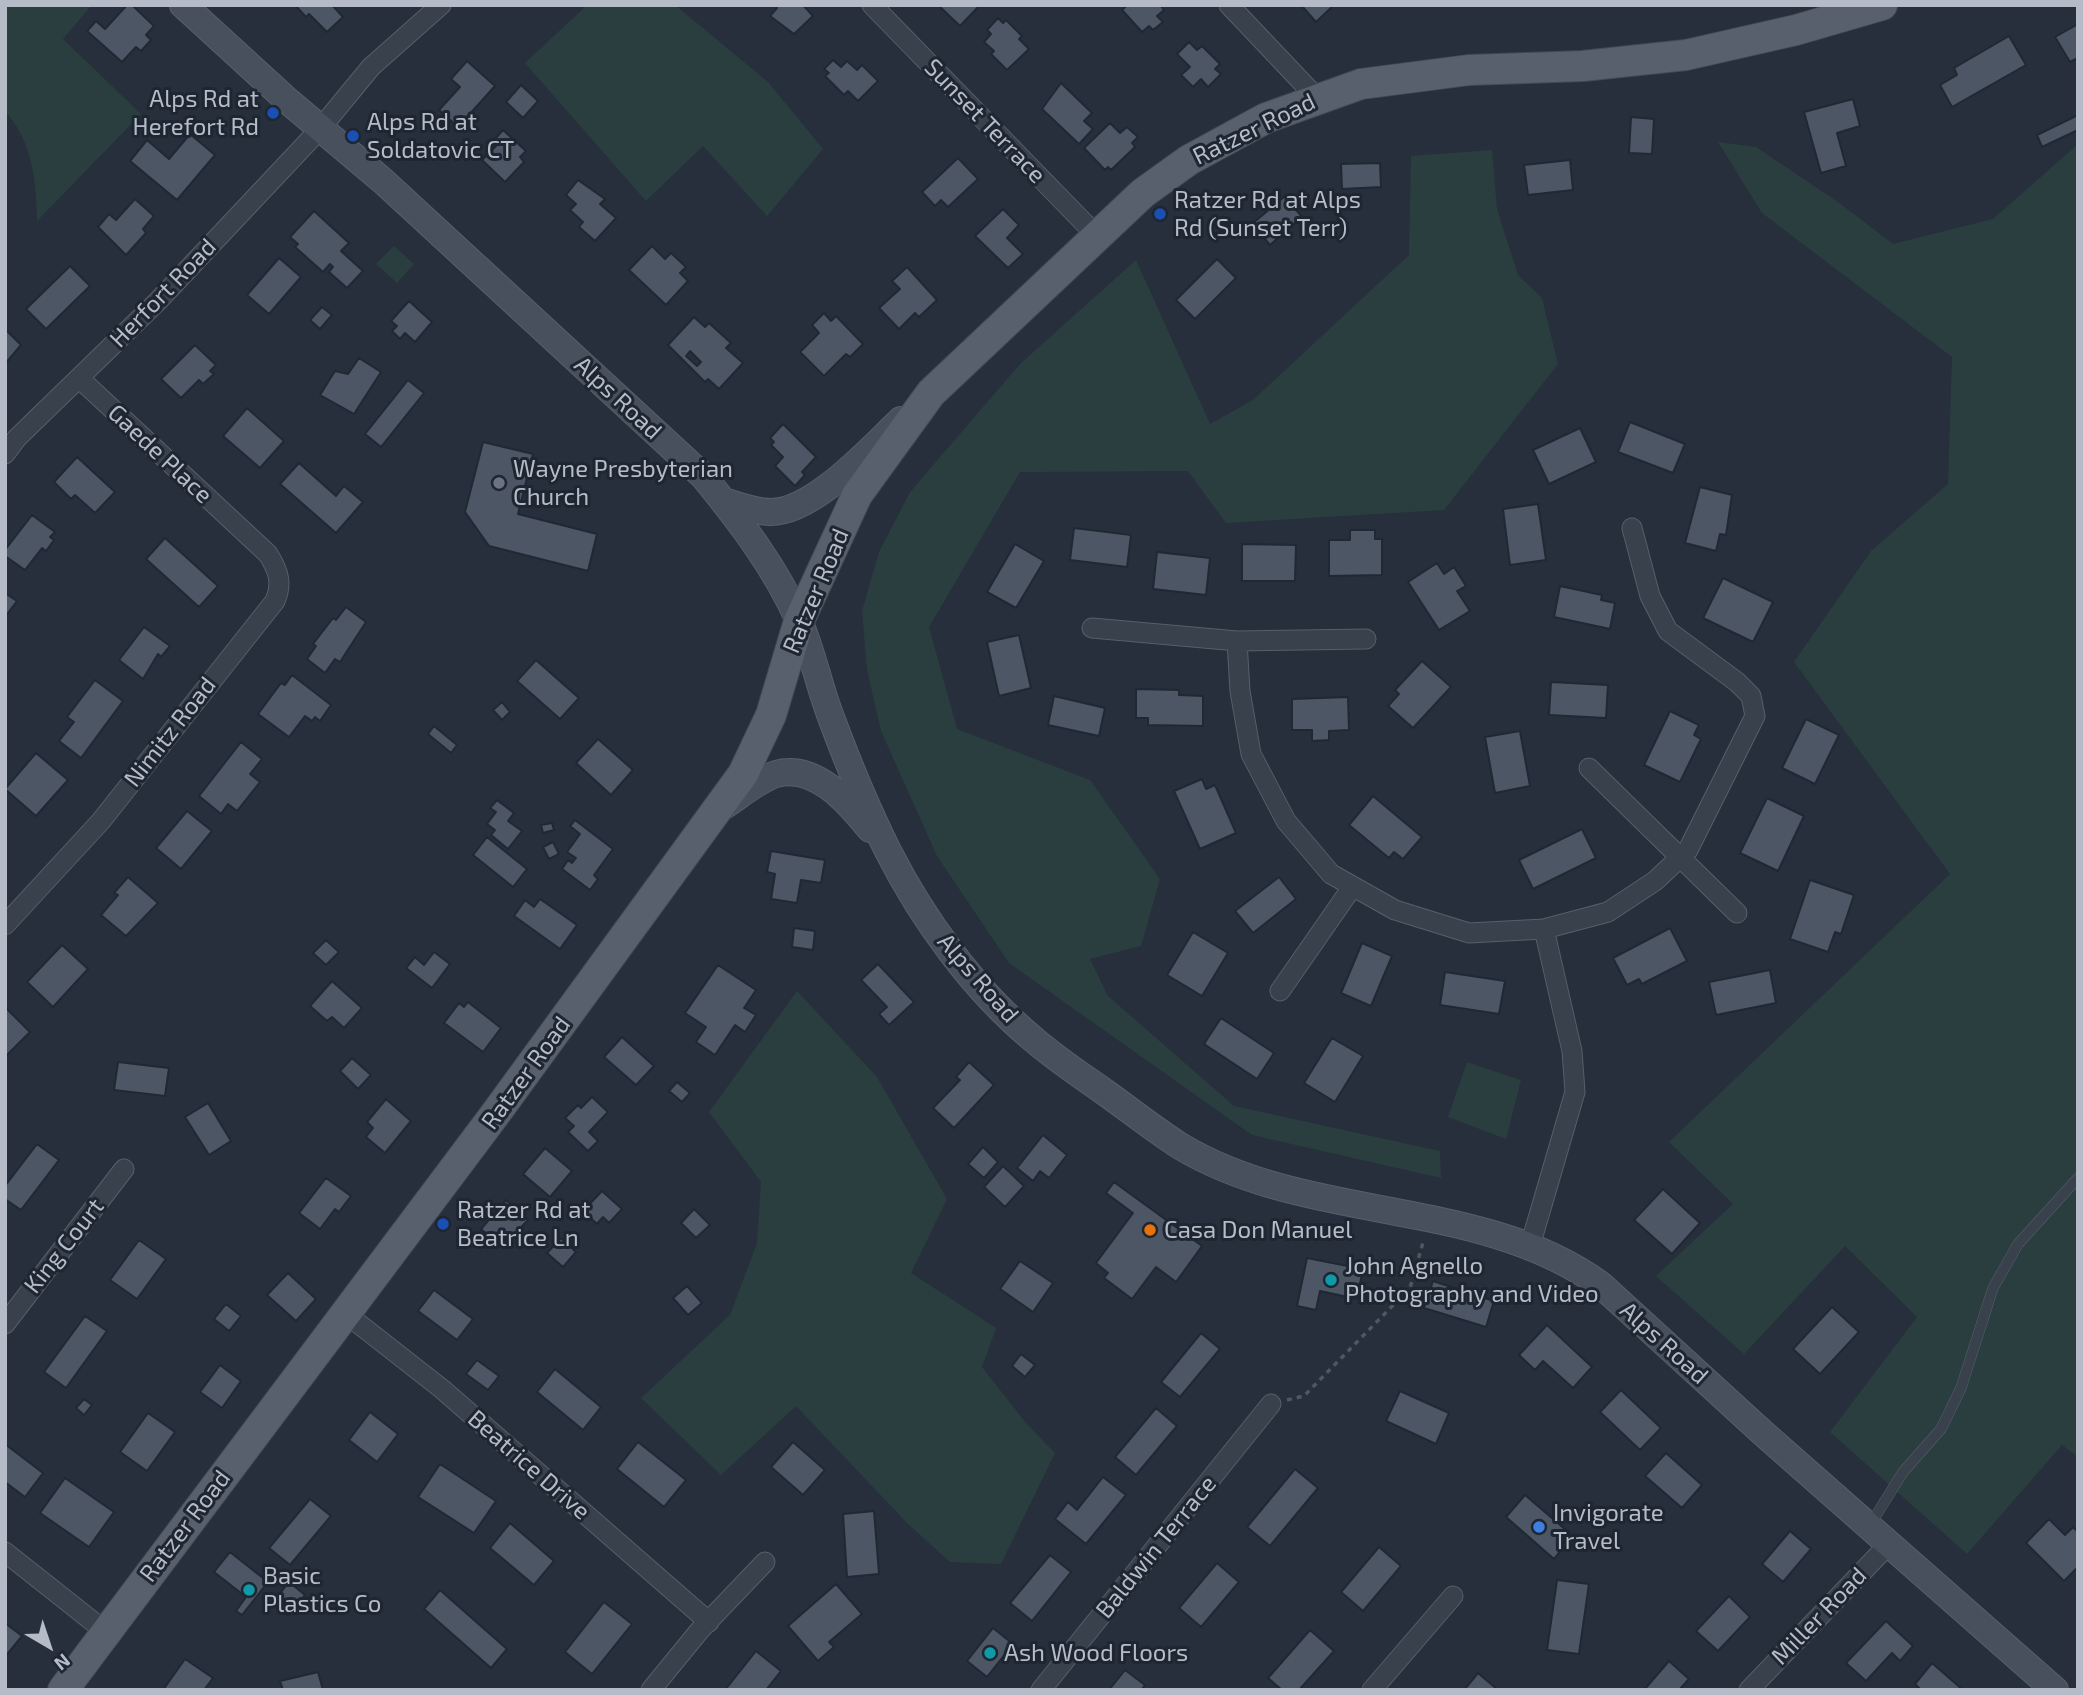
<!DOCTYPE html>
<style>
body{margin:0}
#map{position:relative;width:2083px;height:1695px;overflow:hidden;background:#262f3b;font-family:"Exo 2",sans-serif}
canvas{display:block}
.frame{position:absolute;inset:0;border:7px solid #b5bcc7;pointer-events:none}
.north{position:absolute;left:14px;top:1611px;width:70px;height:70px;-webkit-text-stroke:5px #1e2631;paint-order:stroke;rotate:141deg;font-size:19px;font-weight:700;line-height:28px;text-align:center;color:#b5bcc7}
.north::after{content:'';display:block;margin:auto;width:24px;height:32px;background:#b5bcc7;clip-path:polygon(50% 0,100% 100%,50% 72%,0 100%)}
</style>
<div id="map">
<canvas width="2083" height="1695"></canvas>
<div class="frame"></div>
<div class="north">N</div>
</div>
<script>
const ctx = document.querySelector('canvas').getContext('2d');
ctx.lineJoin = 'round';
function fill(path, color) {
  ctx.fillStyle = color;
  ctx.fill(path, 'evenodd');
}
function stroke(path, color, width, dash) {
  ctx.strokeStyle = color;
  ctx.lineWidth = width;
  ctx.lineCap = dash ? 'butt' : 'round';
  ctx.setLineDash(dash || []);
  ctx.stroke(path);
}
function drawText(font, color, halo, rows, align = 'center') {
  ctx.font = font + ' "Exo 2",sans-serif';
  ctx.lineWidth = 6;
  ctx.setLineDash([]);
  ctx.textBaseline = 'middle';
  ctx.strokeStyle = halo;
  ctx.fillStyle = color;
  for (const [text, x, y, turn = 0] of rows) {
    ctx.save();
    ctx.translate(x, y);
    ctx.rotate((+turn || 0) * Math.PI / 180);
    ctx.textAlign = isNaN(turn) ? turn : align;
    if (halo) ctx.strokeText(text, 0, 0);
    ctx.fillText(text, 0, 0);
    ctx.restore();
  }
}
fill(new Path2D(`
 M5 5H92L63 39 141 114 37 221C36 180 33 143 5 111Z
 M587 5H675L768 82 823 149 767 216 703 146 646 201 525 63Z
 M1718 142 1756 147 1838 202 1893 244 1993 219 2078 144V1457L2062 1445 1967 1554 1830 1432 1917 1317 1845 1246 1744 1354 1656 1276 1733 1204 1669 1142 1950 874 1794 662 1871 551 1948 484 1952 357 1762 213Z
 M1492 150 1497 209 1518 275 1542 298 1558 364 1444 510 1226 523 1188 471 1020 472 929 627 957 729 1090 780 1160 879 1141 946 1090 959 1108 996 1234 1106 1440 1151 1441 1178 1252 1135 1009 963 937 856 881 731 867 670 862 611 879 552 910 492 1020 364 1136 260 1210 424 1253 400 1409 255 1411 156Z
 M394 246 414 264 397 283 376 264Z
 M797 991 877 1077 947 1199 911 1273 996 1328 982 1367 1026 1423 1055 1453 1001 1564 950 1562 908 1524 796 1406 721 1475 641 1398 730 1315 757 1243 761 1182 709 1112Z
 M1467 1062 1521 1080 1506 1139 1448 1117Z`), '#2a3e3f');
const building = new Path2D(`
 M127 5H132L154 26 146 35 151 40 141 51 136 47 122 62 87 31 96 21 105 29Z
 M295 5H332L343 17 327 32 309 14 306 17Z
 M775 5H803L813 16 794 34 770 16 777 8Z
 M938 5H980L960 26Z
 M1127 5H1160L1164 10 1157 16 1163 22 1153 30 1149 26 1142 32 1122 10Z
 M1301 5H1334L1316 22Z
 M998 18 1003 23 1006 20 1022 36 1019 39 1029 49 1007 70 991 54 994 51 984 42 991 34 987 30Z
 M2078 24V58L2070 62 2055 37Z
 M2009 36 2026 65 1952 107 1940 85 1957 75 1954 68Z
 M1189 42 1197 50 1202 46 1220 64 1215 69 1221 74 1208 87 1201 79 1193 87 1181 75 1190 67 1177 54Z
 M833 60 841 67 847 61 857 70 862 65 878 81 858 101 848 91 844 95 825 76 829 73 824 69Z
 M467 61 495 86 458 127 439 110 460 87 451 79Z
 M1061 83 1092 113 1084 121 1093 129 1079 144 1042 109Z
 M521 85 538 101 523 118 506 102Z
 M1853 99 1860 126 1837 133 1846 166 1821 173 1804 112Z
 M2078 115V130L2042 147 2037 135Z
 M1631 117 1654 119 1652 154 1629 153Z
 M1110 123 1120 133 1127 127 1138 137 1132 143 1135 147 1111 170 1108 167 1105 170 1084 148Z
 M503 130 526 151 520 157 524 162 505 182 482 160 499 143 495 139Z
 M190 134 215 155 177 200 130 161 147 140 169 159Z
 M958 158 978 179 948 207 941 200 935 206 922 192Z
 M1570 160 1573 190 1528 195 1524 165Z
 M1380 163 1381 187 1342 189 1341 164Z
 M578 180 605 199 600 204 616 218 595 241 579 227 583 222 570 210 576 204 566 195Z
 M1285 196 1302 217 1270 245 1252 224Z
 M135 199 154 216 143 229 146 233 126 255 98 227 109 214 116 220Z
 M1003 209 1019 225 1007 238 1023 254 1008 268 975 236Z
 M314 211 349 243 341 251 363 271 347 288 329 272 333 267 330 264 323 272 295 247 298 244 290 237Z
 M652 246 665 259 671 253 686 267 680 273 688 281 666 305 629 270Z
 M279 258 301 277 269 314 247 295Z
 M1217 259 1236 278 1195 319 1176 300Z
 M70 266 90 286 46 329 26 309Z
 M907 267 937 300 919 317 915 313 899 329 879 308 900 289 892 281Z
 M409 301 432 322 415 342 405 333 400 339 392 331 397 326 391 321Z
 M322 307 332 315 320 329 310 320Z
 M824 313 831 321 836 316 863 344 850 357 846 354 824 376 800 352 819 333 812 325Z
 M694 317 705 327 709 323 731 343 726 348 743 363 719 389 708 379 705 382 668 345ZM690 351 701 362 697 366 686 356Z
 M5 329 21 345 5 364Z
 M195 345 216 365 210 371 214 374 203 384 199 380 181 398 161 379Z
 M359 358 381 372 354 414 320 395 335 371 348 374Z
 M408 380 424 393 381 447 365 434Z
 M247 408 284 441 260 468 223 436Z
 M1630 422 1685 444 1673 473 1618 452Z
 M783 424 816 457 802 472 805 475 795 486 775 466 783 457 771 445 774 442 770 438Z
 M1580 428 1596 462 1549 484 1533 450Z
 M483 442 533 454 518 514 597 534 588 571 489 546 465 512Z
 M77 457 115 492 95 513 75 495 71 499 54 482Z
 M299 463 336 496 344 486 363 502 336 533 280 484Z
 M1700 487 1732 495 1726 535 1720 534 1716 551 1685 543Z
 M1538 504 1546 560 1510 565 1503 509Z
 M32 515 55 532 50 537 54 540 46 551 42 548 25 570 5 556V550Z
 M1074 528 1131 535 1127 567 1070 560Z
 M1350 530H1375V539H1382V575L1329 576V540H1350Z
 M165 538 218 586 199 607 146 559Z
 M1015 544 1044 561 1016 608 987 592Z
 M1242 544 1296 545 1295 581H1242Z
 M1157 552 1210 558 1206 595 1153 589Z
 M1437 563 1444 574 1454 567 1466 586 1457 591 1470 611 1439 630 1408 582Z
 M1723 578 1773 602 1753 642 1703 618Z
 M1560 586 1602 595 1601 600 1615 603 1610 629 1554 617Z
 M5 593 17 601 5 617Z
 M346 607 366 622 340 662 335 659 325 673 307 659 316 646 313 644 333 618 336 620Z
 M144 627 170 646 161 657 158 654 143 679 119 660Z
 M1019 635 1031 688 999 696 987 642Z
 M536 660 579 698 560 719 517 681Z
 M1422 661 1451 687 1413 728 1388 706 1399 694 1395 690Z
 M292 675 331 705 320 721 315 717 312 721 305 716 289 737 258 714 281 683 285 685Z
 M95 680 123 701 81 758 59 741 74 722 67 717Z
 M1551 682 1608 685 1606 718 1549 715Z
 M1136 689 1179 690V695L1203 696V726L1148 725V718H1136Z
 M1054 696 1105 708 1099 736 1048 725Z
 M1348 697 1349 730 1329 731V740L1312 741V730H1292V699Z
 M502 702 510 712 502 720 493 710Z
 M1670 711 1699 725 1694 735 1701 739 1680 782 1644 765Z
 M1806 719 1839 735 1815 784 1782 768Z
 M434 726 457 745 451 753 428 734Z
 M1520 731 1530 786 1495 793 1485 737Z
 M598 739 633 770 611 795 576 763Z
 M241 742 262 759 250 774 260 782 237 811 228 804 221 814 199 796Z
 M36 753 68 780 36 816 5 789Z
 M1202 779 1206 789 1215 785 1236 833 1200 849 1174 791Z
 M1373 796 1422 837 1403 859 1394 852 1389 858 1349 825Z
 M1767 798 1804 816 1778 871 1740 853Z
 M497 800 514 813 508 821 522 831 508 849 491 835 495 830 487 824 496 812 490 808Z
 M187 811 212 831 181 869 156 848Z
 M575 820 613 849 594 875 598 879 590 890 562 869 568 860 572 863 576 858 567 852 580 834 570 826Z
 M552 823 554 830 543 833 541 825Z
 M1582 829 1596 858 1533 889 1519 860Z
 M487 837 527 869 513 887 473 855Z
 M553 842 559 854 549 859 543 847Z
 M771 851 825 860 821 883 801 880 797 903 771 899 775 874 767 872Z
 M128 877 158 903 126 936 101 915 118 895 114 893Z
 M1279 877 1296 899 1253 933 1235 911Z
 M1810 880 1854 895 1841 934 1835 932 1828 952 1790 939Z
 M540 899 577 925 560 949 514 916 525 900 534 907Z
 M794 928 815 931 813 950 792 947Z
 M1670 928 1687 961 1642 984 1639 979 1627 985 1613 958Z
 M1193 932 1228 953 1202 996 1167 975Z
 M326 940 339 952 326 965 313 953Z
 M1362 943 1392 956 1371 1006 1341 993Z
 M62 945 88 969 53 1007 27 982Z
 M434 952 450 964 432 988 406 968 415 957 424 965Z
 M878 964 914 1002 889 1025 879 1014 887 1007 861 980Z
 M718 965 756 990 744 1008 756 1015 745 1032 735 1025 715 1055 696 1042 706 1027 685 1013Z
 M1770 970 1776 1003 1716 1015 1709 982Z
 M1445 972 1505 981 1499 1014 1440 1005Z
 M332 981 362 1008 344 1028 332 1017 327 1021 310 1006Z
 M468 1002 501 1028 483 1052 444 1023 459 1003 464 1007Z
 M7 1009 30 1032 5 1057V1010Z
 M1221 1018 1274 1053 1257 1079 1204 1044Z
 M622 1037 654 1066 636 1085 604 1057Z
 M1332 1038 1363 1056 1335 1102 1304 1083Z
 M352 1058 371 1075 358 1089 340 1071Z
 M118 1062 169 1068 165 1096 114 1090Z
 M969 1062 994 1085 954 1128 933 1108 960 1080 956 1077Z
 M677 1082 690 1093 682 1102 669 1091Z
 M592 1097 608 1112 589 1132 598 1141 588 1151 568 1132 574 1126 565 1118 578 1105 581 1108Z
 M386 1099 411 1121 385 1153 366 1137 373 1128 367 1122Z
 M208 1103 231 1141 209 1155 185 1117Z
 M1043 1135 1067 1155 1049 1178 1040 1171 1033 1181 1017 1168Z
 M37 1144 59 1160 21 1210 5 1199V1186Z
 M983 1147 998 1162 984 1178 968 1164Z
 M545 1148 572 1171 550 1197 523 1174Z
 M1003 1166 1024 1186 1005 1207 984 1187Z
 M326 1178 351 1196 339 1212 335 1209 320 1229 299 1213Z
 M1114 1182 1202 1246 1176 1282 1156 1267 1132 1299 1104 1278 1108 1273 1096 1263 1133 1213 1106 1193Z
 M1663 1189 1700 1223 1672 1254 1634 1220Z
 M602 1191 622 1209 609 1223 603 1217 597 1224 583 1211Z
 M506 1200 528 1220 509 1240 500 1232 493 1240 481 1229Z
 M694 1209 710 1225 696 1238 681 1223Z
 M561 1238 576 1252 563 1267 547 1253Z
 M139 1240 166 1259 137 1299 110 1280Z
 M1307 1258 1363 1269 1357 1299 1320 1291 1316 1310 1297 1306Z
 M1020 1261 1053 1283 1033 1312 1000 1289Z
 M288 1273 316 1299 296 1321 267 1295Z
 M1433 1281 1494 1301 1486 1327 1424 1308Z
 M687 1286 702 1303 688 1315 673 1298Z
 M434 1290 473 1319 457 1340 418 1311Z
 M226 1304 241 1316 229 1331 214 1319Z
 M1832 1307 1859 1332 1820 1374 1793 1349Z
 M85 1316 107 1331 66 1388 44 1372Z
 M1547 1325 1592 1367 1573 1388 1543 1361 1535 1370 1519 1355Z
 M1201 1333 1220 1349 1180 1397 1161 1382Z
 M1021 1354 1035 1365 1025 1377 1012 1366Z
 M477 1360 499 1376 488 1390 466 1374Z
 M220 1365 241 1381 222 1408 200 1392Z
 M555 1369 601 1407 583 1430 537 1392Z
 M1621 1390 1661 1428 1640 1450 1600 1412Z
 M1400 1391 1449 1413 1436 1444 1386 1421Z
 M84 1399 92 1405 84 1415 76 1408Z
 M1156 1408 1177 1426 1136 1475 1115 1457Z
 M370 1412 398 1434 377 1462 349 1440Z
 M148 1413 175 1432 147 1471 120 1452Z
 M638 1442 686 1480 664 1507 617 1469Z
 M793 1442 825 1470 803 1495 771 1467Z
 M5 1444 43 1473 25 1497 5 1482Z
 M1666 1453 1702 1485 1682 1508 1645 1476Z
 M440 1464 496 1501 474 1533 418 1497Z
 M1295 1469 1318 1488 1270 1546 1247 1527Z
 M1103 1477 1126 1495 1086 1544 1055 1519 1068 1502 1077 1510Z
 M65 1478 114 1512 89 1547 40 1513Z
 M1525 1495 1573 1536 1554 1559 1506 1517Z
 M310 1499 331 1516 290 1565 269 1548Z
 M874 1511 879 1574 847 1577 843 1514Z
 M2049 1519 2065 1535 2073 1527 2078 1532V1567L2064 1581 2026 1543Z
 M510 1523 554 1561 534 1585 490 1548Z
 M1790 1531 1811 1549 1783 1582 1762 1564Z
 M1379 1547 1401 1566 1363 1611 1341 1592Z
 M230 1552 268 1582 242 1615 236 1611 246 1597 214 1572Z
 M1050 1555 1071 1572 1032 1621 1010 1603Z
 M1217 1563 1239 1582 1201 1627 1179 1608Z
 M1557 1580 1589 1584 1579 1654 1547 1650Z
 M289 1582 305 1595 288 1616 272 1603Z
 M836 1584 862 1614 829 1642 834 1647 818 1661 788 1626Z
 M440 1590 507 1649 491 1668 424 1609Z
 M1729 1596 1750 1617 1718 1651 1696 1631Z
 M604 1602 632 1624 592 1674 565 1652Z
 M1886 1621 1913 1646 1900 1661 1892 1653 1866 1681 1846 1663Z
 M5 1623 22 1636 5 1657Z
 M993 1628 1013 1644 987 1677 967 1661Z
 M1310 1630 1334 1651 1299 1690H1282L1268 1678Z
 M756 1651 781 1671 766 1690H725Z
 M185 1659 213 1678 204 1690H163Z
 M1669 1661 1689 1679 1679 1690H1644Z
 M1932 1663 1963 1690H1921L1915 1684Z
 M1125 1670 1145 1685 1141 1690H1109Z
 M318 1672 323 1690H283L280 1681Z
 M1478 1673 1498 1690H1464Z`);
fill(building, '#4c5665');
stroke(building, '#202833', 2);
const lane = new Path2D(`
 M1870 1525 1903 1472 1941 1429 1961 1388 1993 1288 2018 1244 2078 1178`);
const street = new Path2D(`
 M872 5 1097 236
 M1229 5 1317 98
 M5 454 17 438 158 301 320 129 371 67 441 5
 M1092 628 1237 641 1366 639
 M1237 641 1240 691 1251 754 1286 821 1331 874 1395 910 1469 933 1544 929 1608 912 1655 881 1688 850 1755 716 1751 696 1737 682 1668 631 1650 596 1632 528
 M1589 768 1737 913
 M5 925 101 821 275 601C283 583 278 570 268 554L79 378
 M1280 991 1353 886
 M1530 1246 1575 1092 1572 1051 1544 929
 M345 1313 442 1389 709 1622
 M5 1324 124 1169
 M5 1552 106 1632
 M651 1690 700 1630 765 1562
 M1041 1690 1271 1404
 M1372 1690 1453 1596
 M1749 1690 1890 1543`);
const secondary = new Path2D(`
 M183 5 288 101 383 181 703 476C739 520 776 568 799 621 813 653 819 687 832 720 848 763 867 809 888 851 923 920 974 990 1033 1039 1056 1059 1082 1076 1106 1093 1131 1111 1155 1130 1180 1146 1310 1224 1478 1196 1601 1285L1764 1434 2055 1690
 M724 501C739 506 755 512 771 512 814 512 871 448 901 420
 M719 809C736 799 757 780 776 774 815 763 848 802 870 829`);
const primary = new Path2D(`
 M63 1690 496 1113 743 774 771 715 799 621 857 495 931 393 1143 193 1189 160 1266 118 1361 84 1469 70 1583 66 1686 55 1796 30 1882 5`);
stroke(lane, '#575f6a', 11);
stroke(street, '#575f6a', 21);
stroke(secondary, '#575f6a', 28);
stroke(primary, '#424a55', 32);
stroke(new Path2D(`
 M1287 1400 1304 1396 1410 1288 1424 1239`), '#495b5e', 3.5, [5, 5]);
stroke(lane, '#39414c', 10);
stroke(street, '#39414c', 19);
stroke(secondary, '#48505e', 26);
stroke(primary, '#57606c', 30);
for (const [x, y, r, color] of [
 [273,113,7,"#1a4fb4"],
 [353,136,7,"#1a4fb4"],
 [1160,214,7,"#1a4fb4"],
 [499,483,7,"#6b7280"],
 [443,1224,7,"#1a4fb4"],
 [1150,1230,7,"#e8710a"],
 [1331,1280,7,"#0f9aa8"],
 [1539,1527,7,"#3f7fe0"],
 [249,1590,7,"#0f9aa8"],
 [990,1653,7,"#0f9aa8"]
]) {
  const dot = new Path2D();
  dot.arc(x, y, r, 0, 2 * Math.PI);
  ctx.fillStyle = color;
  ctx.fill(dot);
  stroke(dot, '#1e2631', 2.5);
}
drawText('24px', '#b5bcc7', '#1e2631', [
 ["Alps Rd at",259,99,"right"],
 ["Herefort Rd",259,127,"right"],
 ["Alps Rd at",367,122],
 ["Soldatovic CT",367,150],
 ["Ratzer Rd at Alps",1174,200],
 ["Rd (Sunset Terr)",1174,228],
 ["Wayne Presbyterian",513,469],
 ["Church",513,497],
 ["Ratzer Rd at",457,1210],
 ["Beatrice Ln",457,1238],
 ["Casa Don Manuel",1164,1230],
 ["John Agnello",1345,1266],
 ["Photography and Video",1345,1294],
 ["Invigorate",1553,1513],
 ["Travel",1553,1541],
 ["Basic",263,1576],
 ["Plastics Co",263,1604],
 ["Ash Wood Floors",1004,1653]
], 'left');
drawText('24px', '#b5bcc7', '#1e2631', [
 ["Sunset Terrace",985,121,46],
 ["Ratzer Road",1254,129,-26],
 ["Herfort Road",163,293,-46],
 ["Alps Road",618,398,43],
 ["Gaede Place",160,454,43],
 ["Ratzer Road",816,591,-67],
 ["Nimitz Road",170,732,-52],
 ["Alps Road",978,978,49],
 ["Ratzer Road",526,1073,-54],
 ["King Court",64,1246,-52],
 ["Alps Road",1664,1343,42],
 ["Beatrice Drive",529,1465,41],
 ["Ratzer Road",185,1526,-53],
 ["Baldwin Terrace",1156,1547,-51],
 ["Miller Road",1819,1616,-46]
]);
</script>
